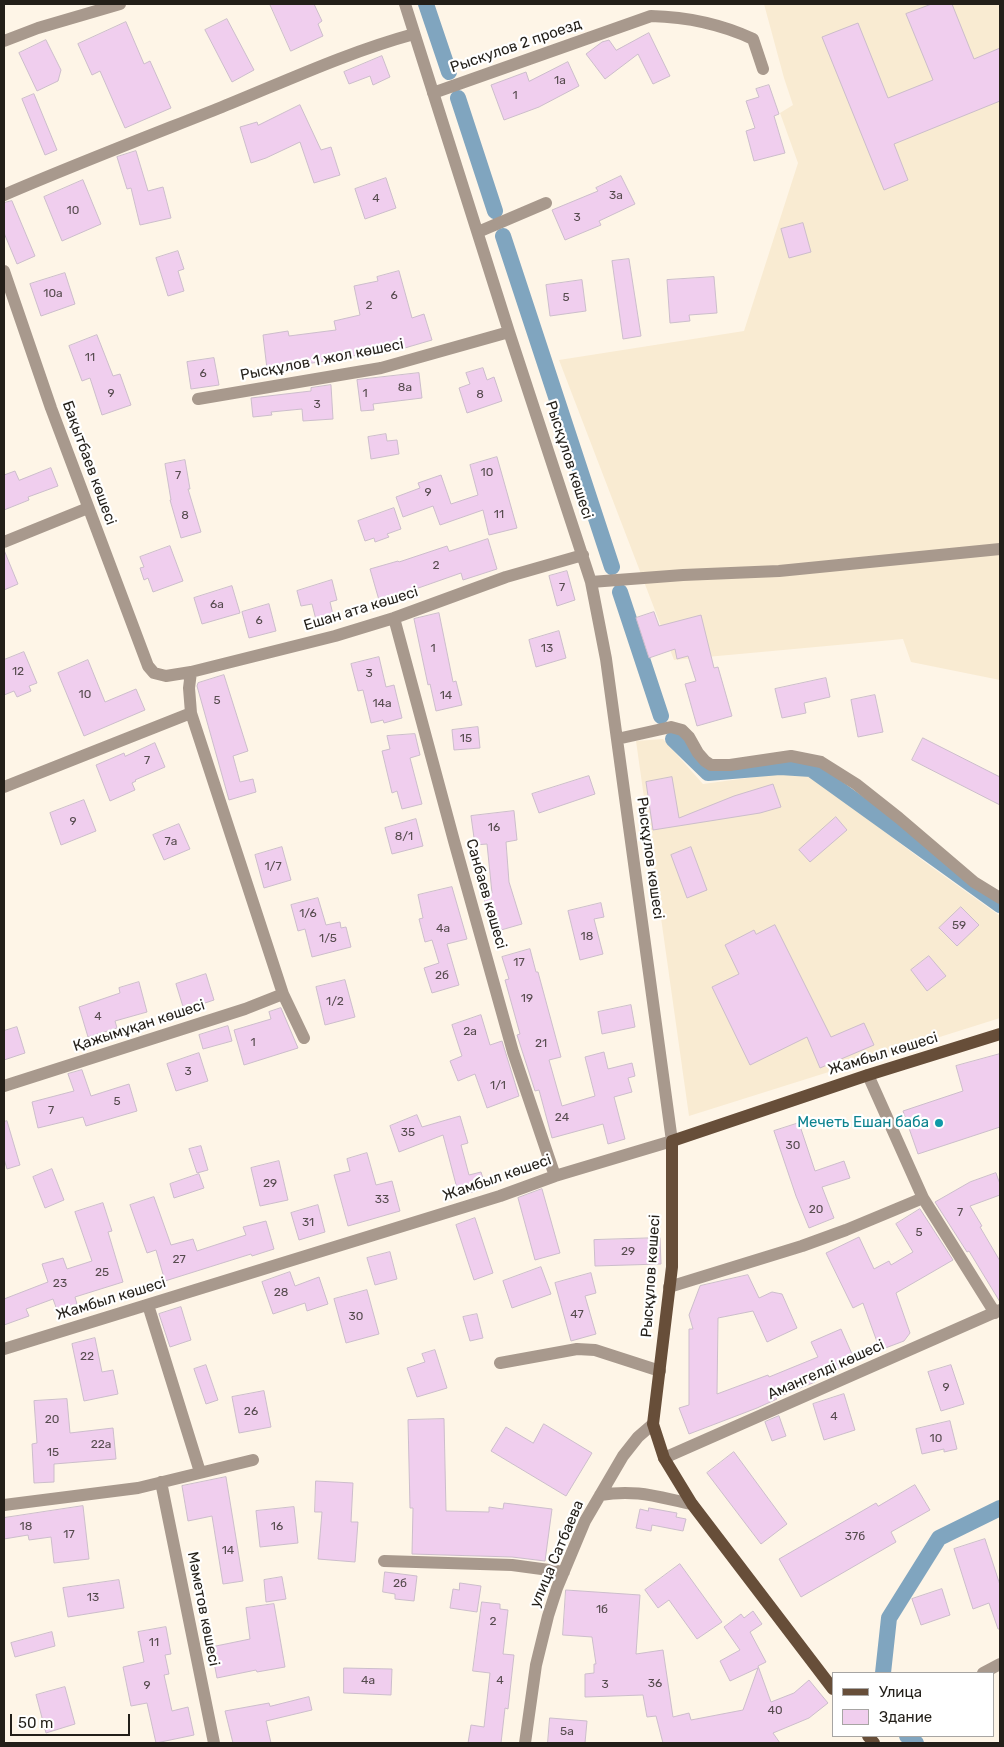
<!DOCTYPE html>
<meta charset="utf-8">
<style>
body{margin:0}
#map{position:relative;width:1004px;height:1747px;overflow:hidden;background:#fef5e7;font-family:Rubik,sans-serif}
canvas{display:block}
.frame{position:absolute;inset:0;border:5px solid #231f19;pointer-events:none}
.legend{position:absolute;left:832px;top:1672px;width:162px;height:65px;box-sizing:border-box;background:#fff;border:1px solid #a7a5a3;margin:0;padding:6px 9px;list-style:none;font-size:15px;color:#231f19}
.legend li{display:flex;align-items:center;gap:10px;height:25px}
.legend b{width:25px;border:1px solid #a7a5a3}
.scale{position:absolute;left:10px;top:1714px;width:120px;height:22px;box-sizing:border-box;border:2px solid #231f19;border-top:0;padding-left:6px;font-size:15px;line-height:18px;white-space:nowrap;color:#231f19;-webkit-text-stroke:4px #fff;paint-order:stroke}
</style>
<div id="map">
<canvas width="1004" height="1747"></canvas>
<div class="frame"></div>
<ul class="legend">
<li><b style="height:6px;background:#674e39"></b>Улица</li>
<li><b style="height:14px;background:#f0ceee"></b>Здание</li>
</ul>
<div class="scale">50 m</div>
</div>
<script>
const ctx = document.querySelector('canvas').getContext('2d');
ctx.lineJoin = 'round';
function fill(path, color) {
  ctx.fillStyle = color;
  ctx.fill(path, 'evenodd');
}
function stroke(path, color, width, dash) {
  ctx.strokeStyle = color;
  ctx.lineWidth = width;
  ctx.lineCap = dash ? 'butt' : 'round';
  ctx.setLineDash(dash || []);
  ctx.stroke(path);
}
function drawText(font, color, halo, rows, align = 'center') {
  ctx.font = font + ' Rubik,sans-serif';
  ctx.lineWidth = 4.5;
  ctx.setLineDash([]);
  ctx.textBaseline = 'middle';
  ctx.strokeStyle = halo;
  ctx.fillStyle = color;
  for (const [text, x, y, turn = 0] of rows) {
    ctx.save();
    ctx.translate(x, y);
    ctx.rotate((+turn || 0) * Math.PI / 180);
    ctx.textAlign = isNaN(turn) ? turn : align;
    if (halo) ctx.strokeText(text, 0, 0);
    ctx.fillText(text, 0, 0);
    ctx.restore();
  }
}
fill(new Path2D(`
 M764 4H1000V680L911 662 903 639 674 660 559 360 744 331 798 163 780 113 793 105 784 78Z
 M663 739 703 784 799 771 819 782 926 863 1000 916V1018L689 1116 636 741Z`), '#f9ebd2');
stroke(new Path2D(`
 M426 4 449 72
 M458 98 495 211
 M503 236 612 567
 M620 592 661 716
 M673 739 708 773 780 767 811 769 1000 905
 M883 1673 889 1618 939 1538 1000 1508
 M907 1736 916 1743`), '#80a5bf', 16);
const building = new Path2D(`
 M270 4H314L322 21 318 24 323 36 291 51Z
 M932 4H952L974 59 1000 48V101L894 144 908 180 884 190 822 37 858 23 888 98 933 80 906 14Z
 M227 19 254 70 232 82 205 30Z
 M126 22 144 64 150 61 171 108 125 128 100 71 92 75 78 44Z
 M649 33 670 76 653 84 638 54 605 79 586 54 602 42 609 40 616 50Z
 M46 40 61 70 58 81 37 91 19 53Z
 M382 56 390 77 373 85 370 76 349 84 344 72Z
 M568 62 579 86 539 107 504 120 491 85 526 72 529 81Z
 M769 85 779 114 774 116 785 153 754 161 746 131 755 128 746 101 759 97 756 89Z
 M34 94 57 150 45 155 22 99Z
 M300 105 321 150 331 147 340 175 314 183 300 142 266 158 251 163 240 127 257 122 258 125Z
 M136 151 148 191 163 187 171 218 140 225 131 188 127 189 117 157Z
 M621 176 635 204 599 221 601 225 565 240 552 210 598 191 596 188Z
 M386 178 396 208 365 219 355 189Z
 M83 180 101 224 62 241 44 197Z
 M12 201 35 256 17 264 4 233V203Z
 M803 223 811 252 789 258 781 229Z
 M178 251 184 269 178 271 184 291 168 296 156 258Z
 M629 259 641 336 623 339 612 261Z
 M399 271 412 318 424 314 432 340 398 350 397 346 335 360 267 369 263 335 288 331 289 336 336 330 334 321 360 315 354 286 378 281 377 277Z
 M65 273 75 304 41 316 30 284Z
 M714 277 717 313 689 315 690 321 670 323 667 280Z
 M582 280 586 311 550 316 546 285Z
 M97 335 113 376 120 374 131 405 102 415 90 378 82 381 69 346Z
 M214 358 219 385 191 389 187 362Z
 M483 368 487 380 494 377 502 401 467 413 459 388 470 384 466 373Z
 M419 373 422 398 373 404 374 410 361 411 357 380Z
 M331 385 333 419 303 421 302 409 271 412 272 415 253 417 251 398 311 391V388Z
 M386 434 387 441 397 440 399 454 371 459 368 437Z
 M497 457 517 528 489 535 483 510 440 525 433 506 403 517 396 497 420 488 418 483 441 475 451 504 478 495 470 465Z
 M185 460 190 489H188L201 532 181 538 170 500H171L165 464Z
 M51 468 58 486 28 497 29 500 4 510V475L15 471 19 480Z
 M394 508 401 529 387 534 389 537 375 542 374 538 365 541 358 521Z
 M488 539 497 569 463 580 461 573 407 592 409 599 381 607 370 569 398 561 399 562 447 546 449 551Z
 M170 546 183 581 153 592 148 578 144 580 140 568 144 567 140 557Z
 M4 550 18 584 4 590Z
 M567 571 575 600 557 606 549 576Z
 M332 580 337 600 330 602 335 623 318 628 312 604 301 606 297 591Z
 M232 586 240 613 202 624 194 598Z
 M269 604 276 631 249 638 242 612Z
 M654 612 659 626 701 615 714 668 718 667 732 716 697 726 685 684 696 681 688 656 677 659 675 649 649 658 636 618Z
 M439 613 453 682 456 681 462 705 436 711 430 684 428 685 414 619Z
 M559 631 566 658 536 667 529 640Z
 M24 652 37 683 29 686 31 691 17 697 14 691 4 695V660Z
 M379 657 386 687 394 685 402 718 384 723 383 720 371 723 363 690 358 691 351 664Z
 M88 660 105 702 136 689 145 710 84 736 58 673Z
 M224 675 248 751 233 756 240 782 253 779 256 792 229 800 197 686 198 683Z
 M826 678 830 697 804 703 806 713 782 718 775 689Z
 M875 695 883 732 858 737 851 700Z
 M478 727 480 748 454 750 452 730Z
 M415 734 420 755 410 758 422 804 402 809 397 791 392 793 382 751 390 749 387 736Z
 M923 738 1000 777V805L912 760Z
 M155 743 165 767 135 780 136 781 132 783 135 790 110 801 96 765 124 753 125 756Z
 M589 776 595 794 539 813 532 794Z
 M672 777 679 818 734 796 773 784 781 807 760 813 653 830 646 782Z
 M84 800 96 831 61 845 50 813Z
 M514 811 517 840 506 842 509 882 522 924 494 932 483 896 492 893 487 844 475 845 471 816Z
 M836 817 847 830 810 862 799 850Z
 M416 819 423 846 392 854 385 828Z
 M179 824 190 849 164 860 153 835Z
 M282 847 291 880 264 888 255 855Z
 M691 847 707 890 687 898 671 855Z
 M452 887 467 939 447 944 459 985 432 993 424 968 439 963 432 940 425 942 419 919 423 918 418 895Z
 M318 898 326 925 340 922 341 928 346 927 351 947 312 957 305 929 298 931 291 905Z
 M601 903 604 917 594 919 603 954 580 960 568 911Z
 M961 907 979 925 957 946 939 928Z
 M775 925 831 1037 864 1023 874 1045 820 1068 807 1037 750 1065 712 987 739 974 725 945 754 930 756 934Z
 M530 949 536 972H538L561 1057 549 1060 562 1106 595 1096 585 1057 604 1052 608 1069 632 1063 635 1076 628 1078 632 1092 614 1097 625 1139 608 1144 603 1124 552 1138 539 1090 535 1091 517 1035 520 1034 505 980 509 979 502 957Z
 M929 956 946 976 927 991 911 970Z
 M206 974 214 1000 184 1010 176 984Z
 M345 980 355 1017 325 1025 316 987Z
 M139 982 147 1012 115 1021 117 1028 88 1037 79 1007 120 993 119 988Z
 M631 1005 635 1027 602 1034 598 1012Z
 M281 1008 298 1048 244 1065 234 1030 271 1019 269 1012Z
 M481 1015 490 1045 502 1041 519 1096 487 1108 475 1074 458 1081 450 1061 462 1056 452 1025Z
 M228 1026 232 1041 203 1049 199 1035Z
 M17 1027 25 1053 4 1060V1031Z
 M199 1053 208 1081 176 1091 167 1064Z
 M1000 1054V1127L918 1154 903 1111 963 1091 956 1066Z
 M82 1070 91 1096 129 1084 137 1111 86 1126 83 1117 38 1128 32 1102 74 1091 68 1074Z
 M417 1115 422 1127 460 1116 468 1143 461 1145 469 1175 481 1172 486 1188 459 1196 443 1135 399 1152 390 1126Z
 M7 1121 20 1165 7 1169 4 1159V1122Z
 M799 1123 815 1171 844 1161 850 1178 822 1187 834 1218 809 1228 796 1196 774 1131Z
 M201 1146 208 1170 197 1173 189 1149Z
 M367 1153 376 1185 392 1181 400 1211 348 1226 334 1175 350 1171 347 1159Z
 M279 1161 288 1200 260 1206 251 1168Z
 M52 1169 64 1200 45 1208 33 1177Z
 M996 1173 1000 1184V1195L970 1206 982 1226 980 1227 1000 1261V1302L969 1251 967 1252 935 1202 970 1182Z
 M199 1174 204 1188 174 1198 170 1184Z
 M542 1189 560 1253 535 1260 518 1198Z
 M154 1197 171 1245 193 1239 197 1251 246 1235 243 1227 266 1221 274 1249 252 1256 251 1254 165 1281 156 1250 147 1253 130 1205Z
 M103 1203 112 1231 108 1232 123 1282 75 1297 77 1304 57 1310 53 1299 26 1309 29 1316 4 1325V1299L48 1282 42 1264 63 1258 67 1269 92 1261 75 1212Z
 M318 1205 325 1232 299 1240 291 1213Z
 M920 1209 953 1260 896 1293 910 1333 904 1341 880 1350 863 1303 853 1308 826 1253 859 1237 874 1269 889 1261 891 1265 913 1252 896 1224Z
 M475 1218 493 1273 474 1280 456 1225Z
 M660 1238 661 1264 595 1266 594 1240Z
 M390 1252 397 1279 375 1285 367 1258Z
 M541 1267 551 1294 512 1308 503 1281Z
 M290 1272 295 1286 319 1277 328 1304 307 1311 305 1303 273 1314 262 1282Z
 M591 1273 596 1293 585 1296 596 1334 571 1341 555 1283Z
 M748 1275 759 1298 772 1292 782 1294 797 1328 767 1342 753 1311 718 1318 717 1394 768 1375 769 1377 818 1357 811 1342 841 1329 855 1361 814 1380 815 1382 776 1398 777 1399 757 1408 689 1434 679 1408 689 1405V1329H693L689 1315 700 1286Z
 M367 1290 379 1334 346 1343 334 1299Z
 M181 1307 191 1340 170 1347 159 1314Z
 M477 1314 483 1338 470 1341 463 1317Z
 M95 1338 102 1372 113 1370 118 1394 84 1401 72 1344Z
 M435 1350 447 1388 417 1397 407 1368 425 1362 422 1354Z
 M206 1365 218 1400 206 1404 194 1369Z
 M951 1365 964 1404 941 1411 928 1372Z
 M264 1391 271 1427 239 1433 232 1397Z
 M844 1394 855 1430 824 1440 813 1404Z
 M67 1399 70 1433 113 1428 116 1459 54 1464V1482L34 1483 32 1444 37 1443 34 1401Z
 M779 1416 786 1436 772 1441 765 1422Z
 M444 1419 446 1511 489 1512V1507L503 1509 504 1503 552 1509 545 1561 512 1557 412 1554 413 1508H410L408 1420Z
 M950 1421 957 1449 944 1452V1449L922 1454 916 1429Z
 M544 1424 592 1453 566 1496 491 1451 506 1427 533 1443Z
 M734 1452 787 1524 761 1544 707 1473Z
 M226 1477 243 1581 223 1584 212 1516 188 1521 182 1486Z
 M316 1481 353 1483 351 1522H358L355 1562 318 1559 322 1512H315Z
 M915 1485 930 1510 891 1532 896 1542 801 1597 779 1559 876 1503 878 1506Z
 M83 1506 89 1559 54 1563 51 1537 29 1540 28 1535 4 1539V1518Z
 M294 1507 298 1543 260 1547 256 1511Z
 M649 1508 677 1513 676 1517 686 1519 683 1531 652 1525 651 1531 636 1528 640 1509 648 1511Z
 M985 1539 1000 1585V1629H998L989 1603 973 1609 954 1549Z
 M680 1564 722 1622 697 1639 669 1600 658 1608 645 1590Z
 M385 1572 417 1576 414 1601 395 1599V1594L383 1592Z
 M282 1577 286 1599 266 1602 264 1580Z
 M119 1580 124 1608 68 1617 63 1588Z
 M460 1583 481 1586 477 1612 450 1608 453 1589 459 1590Z
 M942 1589 950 1615 921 1625 912 1599Z
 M566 1590 640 1595 636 1654 663 1650 673 1717 689 1713 691 1720 743 1710 758 1668 730 1681 720 1661 740 1650 724 1627 741 1614 744 1618 753 1611 762 1624 750 1632 766 1662 758 1666 771 1702 794 1693 809 1680 828 1703 809 1718 773 1733 780 1743H663L656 1716 647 1717 643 1695 585 1697V1674L594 1673V1664H596L592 1637 563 1635Z
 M482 1602 500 1604V1609L508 1610 503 1654 514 1655 508 1709 505 1708 501 1743H468L471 1725 484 1727 490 1673 473 1671Z
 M274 1604 285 1667 257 1672 256 1670 217 1678 211 1647 250 1639 246 1608Z
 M166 1627 171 1654 165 1655 169 1674 164 1675 172 1711 188 1707 194 1735 156 1743 147 1703 131 1706 123 1667 144 1662 138 1632Z
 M52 1632 55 1646 15 1657 11 1643Z
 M344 1668 392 1669 391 1695 344 1693Z
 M65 1687 75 1724 46 1733 36 1695Z
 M309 1697 312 1710 266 1721 271 1743H233L225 1711 269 1703 270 1706Z
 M550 1718 587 1721 585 1743H548Z`);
fill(building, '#f0ceee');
stroke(building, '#ccbdcb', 1);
stroke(new Path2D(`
 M4 41 38 28 120 4
 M433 93 651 16C687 17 721 24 753 39L763 69
 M4 195C76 164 149 136 222 107 286 81 348 52 414 34
 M478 232 546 203
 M4 271 51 408 148 666 154 673 166 676 191 672 335 636 394 618 506 577 583 555
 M198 399 381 368 509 332
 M4 542 88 508
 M591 582 683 575 779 571 1000 549
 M394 618 454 841 513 1052 555 1176
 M191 672 189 688 191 713 283 994 304 1038
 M617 739 671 727 682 730 689 737 698 753 705 761 711 765H730L791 756 821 762 856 784 899 818 974 882 1000 898
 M4 787 191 713
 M868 1075 923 1198 995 1313
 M4 1086 245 1009 283 994
 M669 1287 802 1246 846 1230 923 1198
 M148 1305 200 1472
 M4 1349 500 1196 555 1176 672 1141 606 659 591 582 509 332 405 4
 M500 1363 577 1349 595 1350 660 1371
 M664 1458 1000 1310
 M161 1482 214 1743
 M600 1495C637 1489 657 1497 692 1504
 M4 1505 138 1488 253 1460
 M384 1561 512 1565 564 1572
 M983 1673 1000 1664
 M525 1743 536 1665 548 1616 557 1588 585 1521 623 1456 638 1437 653 1424`), '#a8998d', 12);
stroke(new Path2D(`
 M833 1689 692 1504 664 1458 653 1424 672 1267V1141L868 1075 1000 1034
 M868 1736 874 1743`), '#674e39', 12);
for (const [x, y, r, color] of [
 [939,1123,5,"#0f9aa8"]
]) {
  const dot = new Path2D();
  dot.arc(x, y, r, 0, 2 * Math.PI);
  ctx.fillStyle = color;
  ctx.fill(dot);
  stroke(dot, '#fff', 2);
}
drawText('12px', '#564b4e', null, [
 ["1а",560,81],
 ["1",515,96],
 ["3а",616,196],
 ["4",376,199],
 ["10",73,211],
 ["3",577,218],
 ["10а",53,294],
 ["6",394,296],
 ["5",566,298],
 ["2",369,306],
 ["11",90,358],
 ["6",203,374],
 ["8а",405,388],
 ["9",111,394],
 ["1",365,394],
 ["8",480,395],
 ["3",317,405],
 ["10",487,473],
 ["7",178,476],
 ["9",428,493],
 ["11",499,515],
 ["8",185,516],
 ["2",436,566],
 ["7",562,588],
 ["6а",217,605],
 ["6",259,621],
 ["1",433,649],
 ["13",547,649],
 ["12",18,672],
 ["3",369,674],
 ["10",85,695],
 ["14",446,696],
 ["5",217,701],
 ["14а",382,704],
 ["15",466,739],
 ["7",147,761],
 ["9",73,822],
 ["16",494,828],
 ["8/1",404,837],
 ["7а",171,842],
 ["1/7",273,867],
 ["1/6",308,914],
 ["59",959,926],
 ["4а",443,929],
 ["18",587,937],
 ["1/5",328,939],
 ["17",519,963],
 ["2б",442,976],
 ["19",527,999],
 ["1/2",335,1002],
 ["4",98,1017],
 ["2а",470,1032],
 ["1",253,1043],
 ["21",541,1044],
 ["3",188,1072],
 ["1/1",498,1086],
 ["5",117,1102],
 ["7",51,1111],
 ["24",562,1118],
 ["35",408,1133],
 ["30",793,1146],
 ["29",270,1184],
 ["33",382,1200],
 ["20",816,1210],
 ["7",960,1213],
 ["31",308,1223],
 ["5",919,1233],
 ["29",628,1252],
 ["27",179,1260],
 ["25",102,1273],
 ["23",60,1284],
 ["28",281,1293],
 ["47",577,1315],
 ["30",356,1317],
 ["22",87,1357],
 ["9",946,1388],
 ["26",251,1412],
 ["4",834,1417],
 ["20",52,1420],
 ["10",936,1439],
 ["22а",101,1445],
 ["15",53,1453],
 ["18",26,1527],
 ["16",277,1527],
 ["17",69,1535],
 ["37б",855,1537],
 ["14",228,1551],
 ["2б",400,1584],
 ["13",93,1598],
 ["1б",602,1610],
 ["2",493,1622],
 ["11",154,1643],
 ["4а",368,1681],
 ["4",500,1681],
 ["36",655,1684],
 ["3",605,1685],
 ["9",147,1686],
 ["40",775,1711],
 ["5а",567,1732]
]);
drawText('15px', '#231f19', '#fff', [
 ["Рыскулов 2 проезд",516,46,-19],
 ["Рысқұлов 1 жол көшесі",322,360,-11],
 ["Рысқұлов көшесі",569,460,72],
 ["Бақытбаев көшесі",89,463,70],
 ["Ешан ата көшесі",361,609,-17],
 ["Рысқұлов көшесі",650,858,82],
 ["Санбаев көшесі",486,894,74],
 ["Қажымұқан көшесі",139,1026,-18],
 ["Жамбыл көшесі",883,1054,-17],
 ["Жамбыл көшесі",497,1178,-19],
 ["Рысқұлов көшесі",651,1276,-86],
 ["Жамбыл көшесі",111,1299,-17],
 ["Амангелді көшесі",826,1370,-24],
 ["улица Сатбаева",557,1554,-67],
 ["Мәметов көшесі",203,1609,79]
]);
drawText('15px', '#0d838f', '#fff', [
 ["Мечеть Ешан баба",929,1123]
], 'right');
</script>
